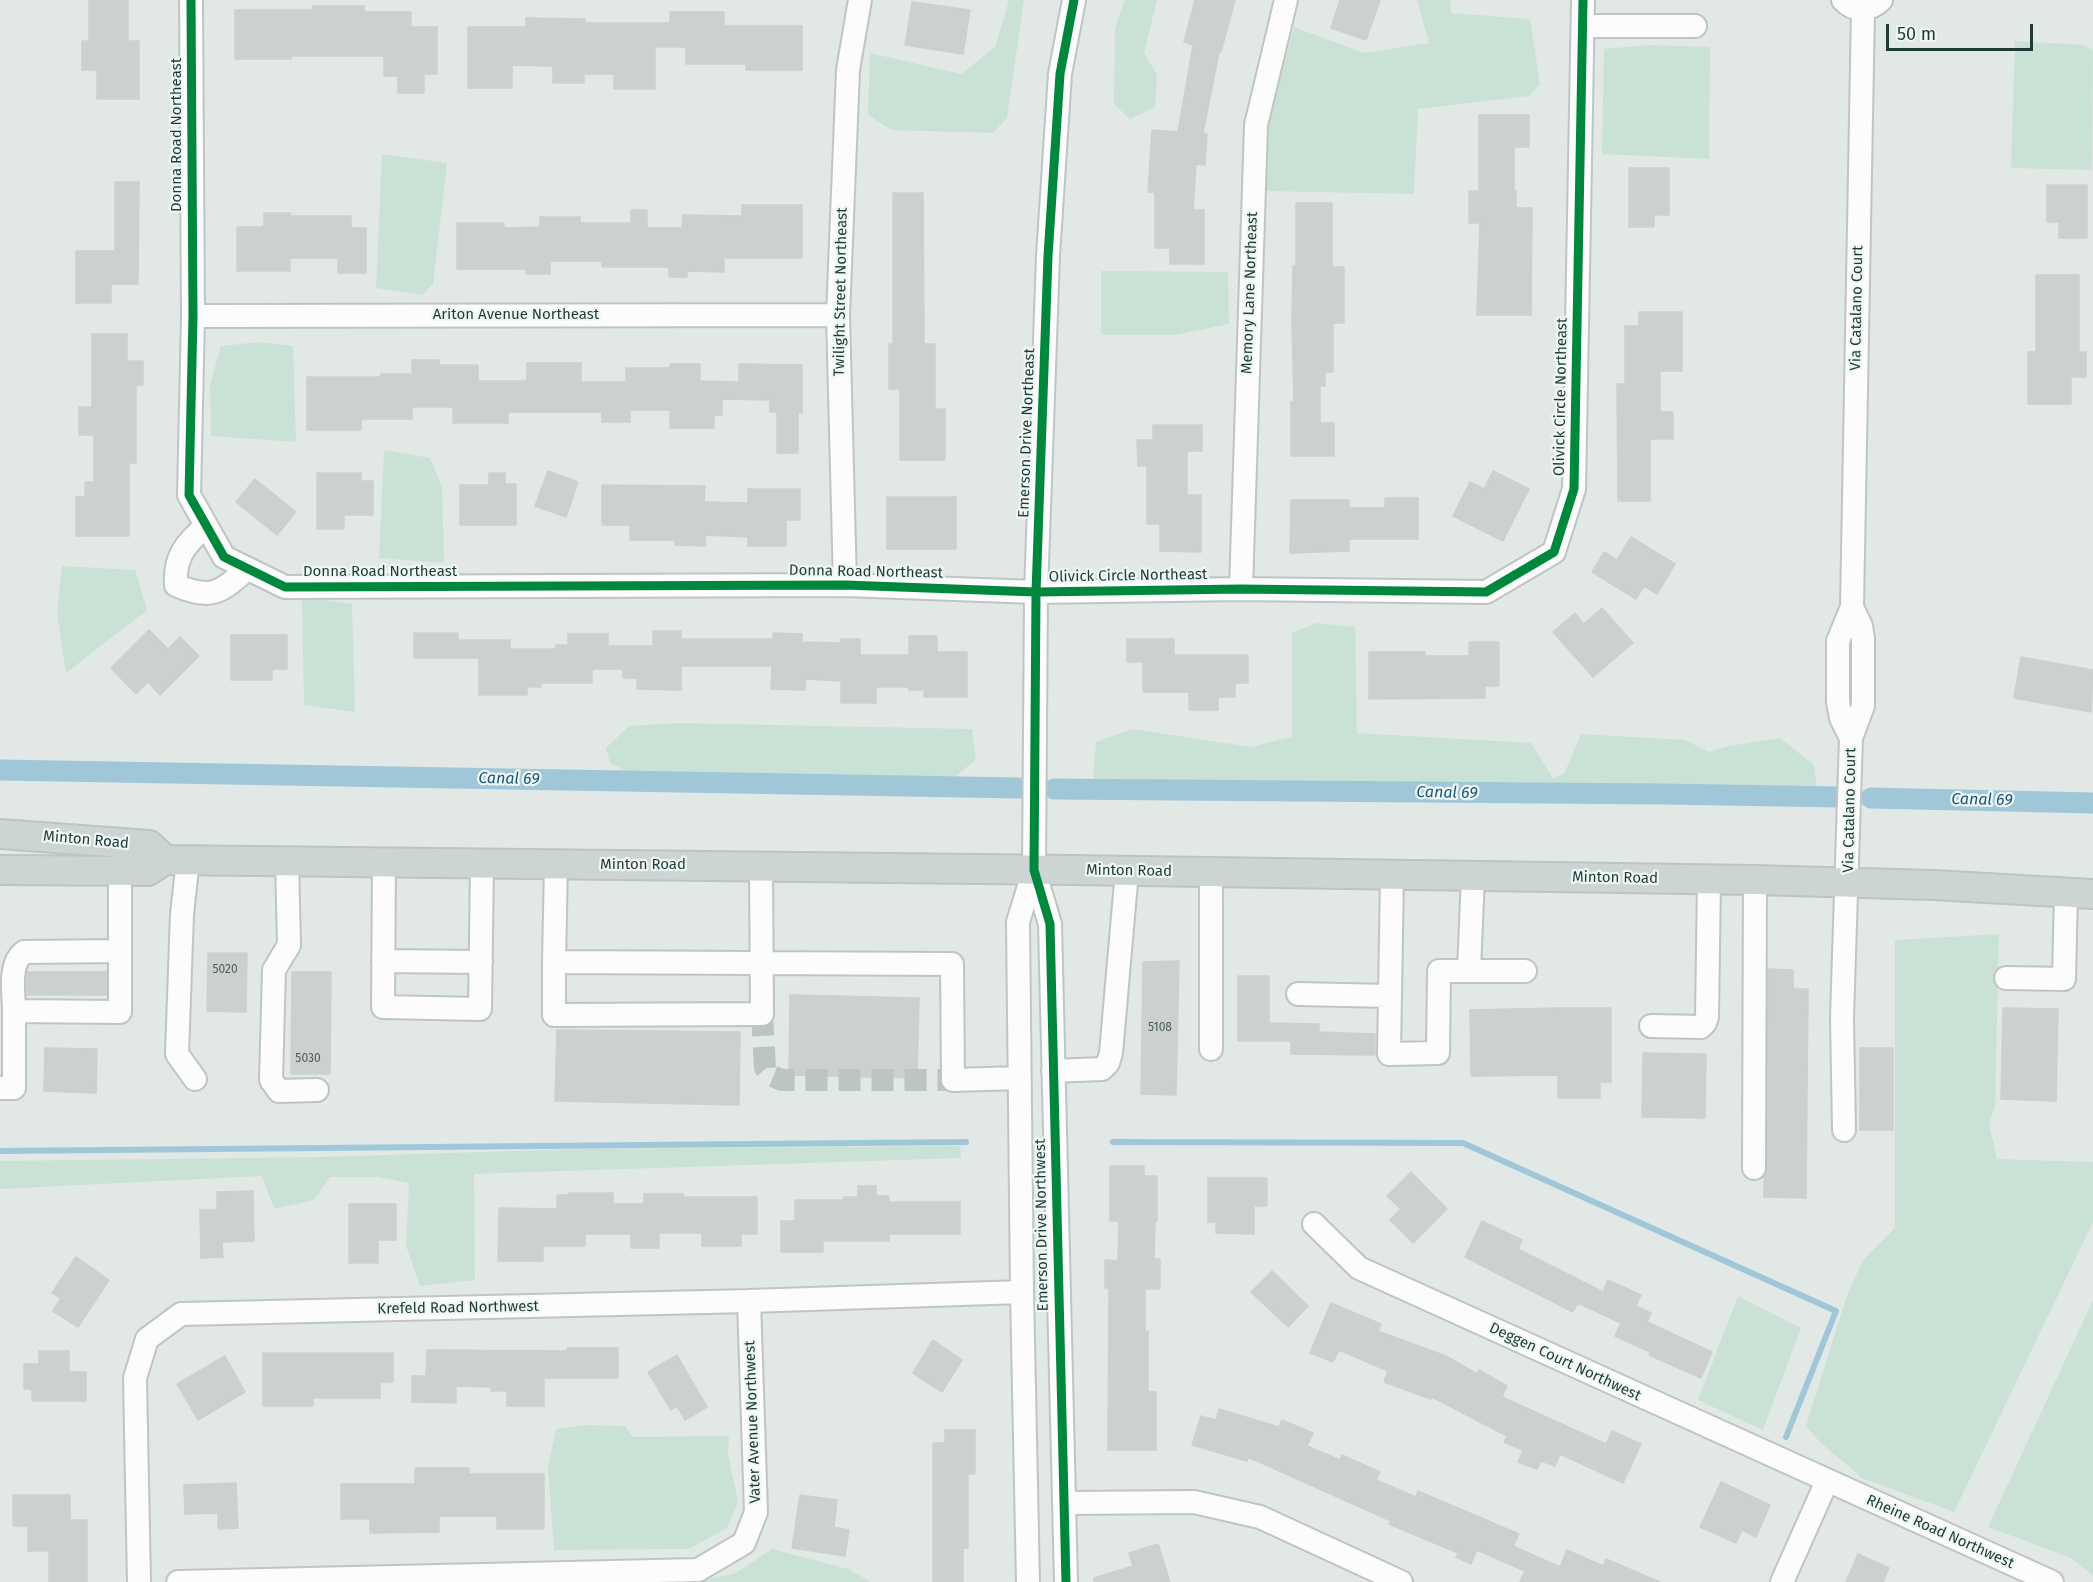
<!DOCTYPE html>
<style>
body{margin:0}
#map{position:relative;width:2093px;height:1582px;overflow:hidden;background:#e2e8e6;font-family:"Fira Sans",sans-serif}
canvas{display:block}
.scale{position:absolute;left:1886px;top:24px;width:147px;height:27px;box-sizing:border-box;border:3px solid #1f3b38;border-top:0;padding-left:8px;font-size:18px;line-height:21px;white-space:nowrap;color:#1f3b38;-webkit-text-stroke:4px #eff7f5;paint-order:stroke}
</style>
<div id="map">
<canvas width="2093" height="1582"></canvas>
<div class="scale">50 m</div>
</div>
<script>
const ctx = document.querySelector('canvas').getContext('2d');
ctx.lineJoin = 'round';
function fill(path, color) {
  ctx.fillStyle = color;
  ctx.fill(path, 'evenodd');
}
function stroke(path, color, width, dash) {
  ctx.strokeStyle = color;
  ctx.lineWidth = width;
  ctx.lineCap = dash ? 'butt' : 'round';
  ctx.setLineDash(dash || []);
  ctx.stroke(path);
}
function drawText(font, color, halo, rows, align = 'center') {
  ctx.font = font + ' "Fira Sans",sans-serif';
  ctx.lineWidth = 4.5;
  ctx.setLineDash([]);
  ctx.textBaseline = 'middle';
  ctx.strokeStyle = halo;
  ctx.fillStyle = color;
  for (const [text, x, y, turn = 0] of rows) {
    ctx.save();
    ctx.translate(x, y);
    ctx.rotate((+turn || 0) * Math.PI / 180);
    ctx.textAlign = isNaN(turn) ? turn : align;
    if (halo) ctx.strokeText(text, 0, 0);
    ctx.fillText(text, 0, 0);
    ctx.restore();
  }
}
fill(new Path2D(`
 M1009 0H1024L1007 118 993 133 891 130 868 115 870 53 961 74 995 47Z
 M1125 0H1157L1144 53 1157 75 1155 107 1130 119 1114 104 1115 28Z
 M1417 0H1450L1451 13 1530 19 1540 84 1529 96 1418 109 1414 194 1264 191 1265 134 1294 27 1364 53 1429 43Z
 M2015 41 2085 45 2093 51 2092 170 2011 168Z
 M1649 45 1710 47 1709 159 1602 154 1604 49Z
 M382 154 447 163 433 284 422 295 376 288Z
 M1101 271 1228 272 1229 324 1175 335H1101Z
 M259 342 293 346 296 442 211 436 210 385 221 346Z
 M384 450 430 458 442 487 444 563 379 558Z
 M62 566 135 570 147 610 66 673 57 613Z
 M302 597 352 604 355 712 304 705Z
 M1317 623 1355 627 1357 733 1531 743 1553 778 1564 774 1581 734 1685 740 1709 752 1729 746 1780 738 1814 765 1817 788 1093 779 1096 742 1132 729 1251 747 1292 737V633Z
 M678 723 972 729 976 760 954 777 631 773 610 763 606 748 629 726Z
 M1999 934 1995 1107 1989 1124 1997 1159 2093 1162V1222L1954 1512 1862 1478 1819 1441 1806 1426 1846 1298 1863 1260 1895 1228V940Z
 M960 1146 961 1158 474 1174 475 1280 420 1286 406 1246 409 1183 377 1177H330L314 1200 274 1209 262 1176 0 1189V1161L321 1157 578 1149Z
 M1738 1296 1801 1328 1763 1430 1698 1400Z
 M2093 1300V1576L2071 1558 1988 1527Z
 M586 1425 625 1426 633 1437 729 1436 728 1454 738 1501 727 1528 689 1549 554 1550 548 1467 556 1429Z
 M772 1549 848 1569 871 1582H696L736 1573Z`), '#cae2d5');
stroke(new Path2D(`
 M1113 1142 1463 1143 1836 1311 1786 1437
 M0 1151 966 1142`), '#a0c7d8', 6);
stroke(new Path2D(`
 M0 770 1019 788
 M1054 789 1664 794 1839 797
 M1871 798 2093 803`), '#a0c7d8', 21);
const building = new Path2D(`
 M89 0H128V41H139V99H97V70H82V41H89Z
 M1195 0H1235L1221 52H1219L1203 133 1207 134 1205 165 1196 164 1193 210H1204V264H1170V248H1155V192H1148L1152 130 1178 132 1193 45 1184 42Z
 M1340 0H1380L1366 40 1331 28Z
 M912 2 970 10 963 54 905 45Z
 M313 6H364V12H411V27H437V74H424V93H398V76H384V56H291V59H235V10H313Z
 M670 12H724V26H802V70H746V64H686V47H655V89H614V74H584V83H553V66L512 65V88H468V27H526V18L585 19V23H670Z
 M1479 115H1529V147H1514V191H1516V208H1532L1531 315H1477L1480 223H1469V191H1479Z
 M1629 168H1669V215H1654V227H1629Z
 M115 182H139L138 284H111V303H76V251H115Z
 M2047 185H2087V238H2059V222H2047Z
 M893 193H923L924 344H935V409H945V460H900V389H889V344H893Z
 M1296 203H1332V267H1344V323H1333V372H1325V386H1320V423H1334V456H1291V402H1294L1292 322 1293 266H1296Z
 M742 205H802V258H724V272L687 271V277H669V267H602V261H550V274H526V269H457V223H504V228L540 227V217H580V223H631V210H647V228H682L683 215 742 216Z
 M264 213H290V216H351V228H366V273H338V258H290V271H237V227H264Z
 M2036 275H2079V352H2086V377H2071V404H2028V352H2036Z
 M1639 312H1682V371H1660V412H1673V439H1650V501H1618L1617 384H1625V326H1639Z
 M92 334H127V361H143V385H136V463H129V536H76V497H85V482H94V435H79V407H92Z
 M412 360H439V365H478V381H527V363H581V382H626V368H670V364H700V381L739 382V364L802 365V413L798 412V453H777V412H770V400L722 399V415H714V428H670V410H630V422H602V412H508V423H453V407H412V419H361V430H307V377H381V374H412Z
 M1153 425H1202V451H1187V495H1201V552L1160 551V524H1147V466H1138L1137 440H1153Z
 M548 471 578 482 566 517 535 506Z
 M1493 471 1529 489 1503 541 1453 516 1470 482 1484 489Z
 M317 473H361V481H373V515H344V529H317Z
 M489 473H505V484H516V525H460V485H489Z
 M255 479 296 512 277 535 236 502Z
 M602 485 705 486 704 502 748 503V489H800V520H786V546H748V537L705 535V546L675 545V540H630V525H602Z
 M887 497H956V549H887Z
 M1385 498H1418V539H1349V551L1290 553 1291 500H1349V508H1385Z
 M1631 537 1675 564 1657 594 1644 586 1636 599 1592 572 1604 552 1617 560Z
 M1602 608 1633 643 1593 677 1553 632 1575 613 1584 624Z
 M149 630 168 649 180 637 199 656 160 695 148 682 136 694 111 668Z
 M653 631H681V639H773V633L802 634V642L841 643V639H860V655H909V636H937V652H967V697H924V690H909V687H876V703H841V681L806 679 805 690 771 689 772 666H681V690L637 689V678H623V669H592V683H541V687H527V695H479V658H414V633H458V640H510V649H556V645H568V634H608V646H653Z
 M231 635H287V669H272V680H231Z
 M1127 639H1174V655H1248V683H1235V697H1218V710H1189V692H1143V662H1127Z
 M1469 642H1499V686H1485V698L1369 699V652H1425V656H1469Z
 M2021 657 2093 670 2091 712 2014 698Z
 M208 953H247L246 1012 207 1011Z
 M1179 961 1176 1095 1141 1094 1143 962Z
 M1768 969 1793 970V989H1808L1806 1198 1764 1197V1176L1767 1168Z
 M27 972H106V995H27Z
 M292 972H331L330 1074H291Z
 M1238 976H1269V1023L1319 1024V1032L1375 1034V1055L1291 1054V1041H1238Z
 M790 995 919 998 917 1078 789 1075Z
 M1558 1008H1611V1082H1600V1098H1558V1075L1471 1076 1470 1010Z
 M2003 1008 2058 1009 2056 1101 2001 1099Z
 M557 1030 740 1032 739 1105 555 1101Z
 M45 1048 97 1049 96 1093 44 1091Z
 M1860 1048H1893V1130H1860Z
 M1643 1053 1706 1054 1705 1118 1642 1117Z
 M1110 1166H1144V1176H1157V1221H1155L1154 1259H1160V1289H1145V1331H1148V1392H1156V1450H1108L1109 1288H1105V1260L1118 1261 1119 1221H1110Z
 M1411 1172 1447 1209 1413 1243 1390 1220 1401 1209 1387 1196Z
 M1208 1178H1267V1206H1254V1234L1216 1233V1222H1208Z
 M858 1186H876V1196H889V1202H960V1234H889V1241H823V1252H781V1221H795V1200H844V1197H858Z
 M253 1191 254 1241 222 1242 223 1257 201 1258 200 1210H217V1192Z
 M569 1193H613V1204H644V1194H683V1197H757V1234H741V1246H702V1233H659V1248H631V1234H585V1246H543V1261H498L499 1208 557 1209V1195H569Z
 M349 1204H396V1240H378V1263H349Z
 M1482 1221 1522 1240 1518 1249 1603 1292 1608 1280 1641 1295 1636 1306 1651 1313 1647 1322 1712 1352 1701 1378 1649 1355 1650 1352 1615 1336 1621 1323 1578 1303 1573 1312 1465 1257Z
 M76 1257 109 1280 78 1327 53 1311 61 1298 52 1293Z
 M1272 1271 1308 1306 1288 1327 1251 1292Z
 M1331 1303 1381 1324 1378 1331 1446 1356 1477 1374 1479 1370 1507 1386 1502 1397 1606 1444 1612 1431 1641 1444 1623 1483 1560 1454 1555 1466 1541 1461 1537 1469 1518 1462 1523 1450 1504 1442 1507 1436 1432 1397 1431 1399 1384 1382 1388 1371 1339 1350 1333 1362 1310 1353Z
 M933 1340 962 1360 942 1392 913 1373Z
 M567 1348H618V1378H544V1406H507V1391H491V1387L456 1386V1403L412 1402V1376H426L427 1350 567 1351Z
 M39 1351H69V1372H86V1401H32V1389H24V1364H39Z
 M263 1353H393V1382H380V1398H313V1406H263Z
 M677 1355 707 1407 685 1420 677 1406 671 1410 648 1372Z
 M225 1356 245 1392 198 1420 177 1384Z
 M1219 1409 1279 1427 1282 1420 1313 1433 1307 1446 1340 1460 1342 1455 1380 1472 1376 1480 1416 1497 1418 1491 1519 1534 1513 1546 1560 1567 1567 1550 1603 1566 1606 1559 1660 1582H1520L1525 1571 1477 1550 1471 1564 1456 1557 1458 1553 1389 1524 1391 1521 1248 1457 1247 1461 1192 1445 1201 1416 1216 1420Z
 M945 1430H975V1474H968V1548H963V1582H933V1443H945Z
 M415 1468H469V1474H544V1529H497V1516H439V1532L370 1533V1519H341V1484H415Z
 M1721 1482 1770 1505 1756 1537 1742 1530 1736 1543 1700 1527Z
 M236 1483 238 1528 218 1529V1513L185 1514 184 1485Z
 M13 1495H70V1520H87V1582H49V1551H28V1526H13Z
 M800 1495 837 1500 834 1527 849 1530 845 1556 792 1548Z
 M1158 1544 1170 1582H1094V1578L1133 1566 1129 1553Z
 M1858 1554 1889 1568 1883 1582H1846Z`);
fill(building, '#ccd1d0');
stroke(building, '#cad1cf', 1.5);
stroke(new Path2D(`
 M762 1014 765 1068 772 1076 782 1080H953`), '#bbc5c3', 22, [22, 11]);
const minor = new Path2D(`
 M191 0 193 316 189 495 224 557 285 587 845 585 1036 592 1241 589 1486 592 1554 552 1574 489 1583 0
 M1843 0C1854 12 1870 11 1881 0
 M1584 26H1695
 M193 316 838 315
 M206 526C186 543 174 557 176 585 211 601 221 592 247 569
 M845 585 838 315 848 70 860 0
 M1241 589 1256 125 1286 0
 M1851 738 1841 718 1838 702V641L1852 607 1863 9
 M188 860 182 914 177 1054 195 1079
 M287 862 289 945 274 970 271 1080 279 1091 317 1090
 M384 863 383 1007 480 1009 482 865
 M556 865 554 962 952 964 953 1080 1019 1078
 M1392 875 1389 1054 1438 1053 1439 971H1525
 M383 961 481 962
 M554 962V1015L762 1014 761 867
 M1469 970 1473 876
 M2006 978 2064 979 2066 892
 M1298 994 1390 996
 M14 1011C14 993 8 964 24 952L120 951
 M1651 1026 1701 1027 1705 1023 1707 1017 1709 880
 M1211 1049V872
 M1053 1071 1102 1069 1108 1063 1111 1053 1127 871
 M0 1088H14V1011L120 1012V871
 M1844 1130 1842 1017 1851 738 1863 706V639L1861 626 1852 607
 M1754 1168 1755 880
 M1314 1224 1359 1268 2052 1582
 M1064 1503 1194 1502 1260 1517 1401 1582
 M139 1582 135 1378 147 1339 181 1314 749 1301 1022 1292
 M178 1582 698 1570 744 1543 756 1512 749 1301
 M1028 1582 1022 1292 1018 922 1034 870
 M1066 1582 1050 924 1034 870 1036 592 1048 256 1060 74 1074 0
 M1782 1582 1827 1481`);
const major = new Path2D(`
 M0 834 149 845 165 860
 M0 870 148 871 165 860 1071 870 1755 880 1933 885 2093 894`);
stroke(minor, '#bfc5c3', 26);
stroke(major, '#bbc5c3', 32);
stroke(minor, '#fbfcfb', 22);
stroke(major, '#ccd5d3', 28);
stroke(new Path2D(`
 M191 0 193 316 189 495 224 557 285 587 845 585 1036 592 1241 589 1486 592 1554 552 1574 489 1583 0
 M1066 1582 1050 924 1034 870 1036 592 1048 256 1060 74 1074 0`), '#00873e', 9);
drawText('12px', '#4a605e', null, [
 ["5020",225,970],
 ["5108",1160,1028],
 ["5030",308,1059]
]);
drawText('15px', '#1f3b38', '#eff7f5', [
 ["Donna Road Northeast",177,135,-90],
 ["Twilight Street Northeast",841,292,-89],
 ["Memory Lane Northeast",1250,293,-88],
 ["Via Catalano Court",1857,308,-89],
 ["Ariton Avenue Northeast",516,315],
 ["Olivick Circle Northeast",1561,397,-89],
 ["Emerson Drive Northeast",1027,433,-88],
 ["Donna Road Northeast",380,572],
 ["Donna Road Northeast",866,572,1],
 ["Olivick Circle Northeast",1128,576,-1],
 ["Via Catalano Court",1850,810,-89],
 ["Minton Road",86,840,5],
 ["Minton Road",643,865],
 ["Minton Road",1129,871,1],
 ["Minton Road",1615,878,1],
 ["Emerson Drive Northwest",1042,1225,-91],
 ["Krefeld Road Northwest",458,1308,-1],
 ["Deggen Court Northwest",1565,1362,25],
 ["Vater Avenue Northwest",753,1422,-92],
 ["Rheine Road Northwest",1940,1532,24]
]);
drawText('italic 16px', '#185778', '#eff7f5', [
 ["Canal 69",509,779,1],
 ["Canal 69",1447,793,1],
 ["Canal 69",1982,800,1]
]);
</script>
